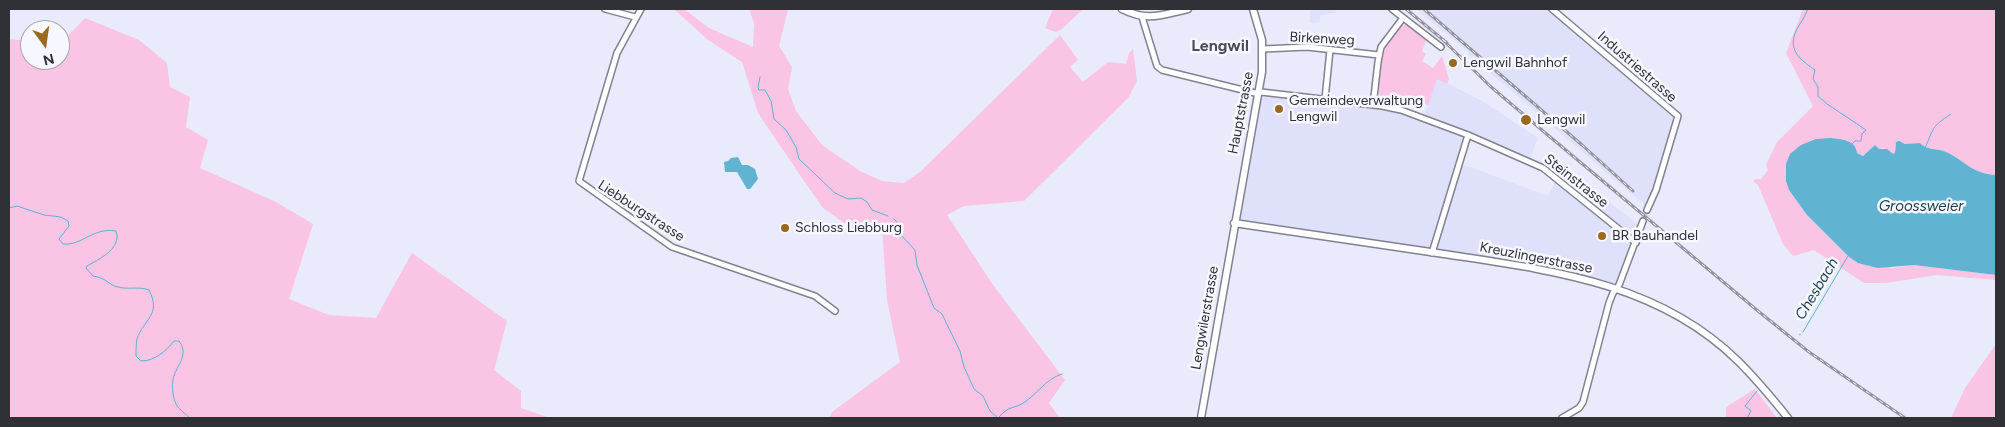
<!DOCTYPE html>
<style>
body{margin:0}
#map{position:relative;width:2005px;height:427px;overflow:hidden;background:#e9eafb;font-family:Figtree,sans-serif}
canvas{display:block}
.frame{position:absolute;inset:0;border:10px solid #303037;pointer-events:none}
.north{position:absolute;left:20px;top:20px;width:50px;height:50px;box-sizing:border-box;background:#f7f8ff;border:1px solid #a7a8af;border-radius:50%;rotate:166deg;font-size:14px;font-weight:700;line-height:20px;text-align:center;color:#303037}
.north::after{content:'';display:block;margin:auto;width:18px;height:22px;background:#9b691e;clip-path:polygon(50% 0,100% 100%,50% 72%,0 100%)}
</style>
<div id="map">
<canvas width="2005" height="427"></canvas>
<div class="frame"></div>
<div class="north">N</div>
</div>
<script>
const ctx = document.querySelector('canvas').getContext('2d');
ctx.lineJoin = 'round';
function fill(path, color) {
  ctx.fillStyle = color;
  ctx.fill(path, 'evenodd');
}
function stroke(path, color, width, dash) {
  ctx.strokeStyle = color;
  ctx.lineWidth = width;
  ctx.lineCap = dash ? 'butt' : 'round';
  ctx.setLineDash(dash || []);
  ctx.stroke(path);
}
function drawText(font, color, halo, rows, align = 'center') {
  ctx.font = font + ' Figtree,sans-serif';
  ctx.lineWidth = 5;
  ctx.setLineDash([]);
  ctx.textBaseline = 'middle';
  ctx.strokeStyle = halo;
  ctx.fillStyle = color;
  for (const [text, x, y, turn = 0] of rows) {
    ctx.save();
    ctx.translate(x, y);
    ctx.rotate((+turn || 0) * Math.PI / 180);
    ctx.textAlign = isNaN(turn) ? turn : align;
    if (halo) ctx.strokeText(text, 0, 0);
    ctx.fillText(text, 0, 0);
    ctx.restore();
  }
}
fill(new Path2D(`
 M1310 9H1335L1336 13 1320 15V22L1310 23Z
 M1416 9H1552L1678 116 1648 208 1468 54 1469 52Z
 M1437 78 1482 101 1538 138 1530 159 1472 134 1462 164 1548 196 1557 179 1588 204 1597 192 1641 227 1616 289 1562 273 1234 223 1258 93 1366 103 1423 118Z`), '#dfe0f9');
fill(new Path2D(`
 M674 9H684L709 28 753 47 754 23 749 9H788L779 46 792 67 788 89 796 111 822 145 860 171 882 181 904 183 920 172 1060 35 1078 60 1070 67 1083 82 1108 62 1126 64 1129 53 1133 49 1137 81 1128 98 1024 201 964 206 947 215 993 285 1065 380 1049 403 1060 418H829L832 412 900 362 887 300 882 227 857 232 823 208 800 175 758 113 742 62 708 40Z
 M1053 9H1083L1062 29 1056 32 1045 28Z
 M1803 9H1996V175C1972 174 1964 160 1946 152 1937 148 1928 151 1920 143L1905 144 1902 142 1895 145V153L1893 154 1884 148 1879 149 1875 145 1863 156 1857 153C1856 140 1841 139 1831 138L1789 190 1807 215 1848 256 1893 268 1914 265 1996 275V280L1937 275 1886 283H1864L1814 250 1793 256 1783 244 1758 185 1753 181 1755 179H1761L1768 170 1766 165 1777 142 1813 106 1786 53Z
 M85 18 139 40 167 63 170 87 190 97 186 127 208 140 200 168 276 202 313 224 289 299 329 315 376 318 412 253 507 321 494 370 521 391V408L550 418H9V39L30 41V60H60V44Z
 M1403 25H1408L1427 39 1422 51 1426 54 1422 61 1433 68 1442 56 1449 79 1447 84 1437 79 1428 105 1421 102 1418 104 1379 98C1380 75 1380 39 1403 25Z
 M1996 344V418H1951L1965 388Z
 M1755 389 1777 418H1726V407Z`), '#fac4e4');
fill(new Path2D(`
 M1831 138C1841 139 1856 140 1857 153L1863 156 1875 145 1879 149H1887L1893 154 1895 153 1896 142 1899 141 1905 144 1920 143C1928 151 1937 148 1946 152 1964 160 1972 174 1996 175V275L1914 265 1878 268 1858 263 1848 256 1807 215 1789 190 1786 181V164L1790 154 1801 145 1816 139Z
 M738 157 742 165H748L755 169 758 179 750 189H747L737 172H725L724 162 728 161 731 158Z`), '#60b3d1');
stroke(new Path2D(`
 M1808 9C1805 17 1800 23 1796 31 1787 51 1802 61 1815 70L1813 79 1818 87V96L1827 104 1866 130 1862 134 1861 141H1855L1852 144
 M760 77 758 87 759 90H765L771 101 774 119 786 130 796 147 799 159 835 193 848 199 861 198 867 202 872 210 888 216
 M1925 148C1934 128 1931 127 1951 114
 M9 208 17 206 44 215 61 217 68 221 69 226 59 239 63 244C82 246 93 227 116 231 122 249 99 259 87 266L86 268 93 276C107 278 108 285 118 287 128 290 139 286 149 290 162 315 143 320 137 339 136 344 136 350 136 356L141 361C155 361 166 351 174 341H179C188 353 180 362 175 373 171 381 172 396 176 404 179 410 186 414 190 418
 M894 219 898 223 901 235 915 250 917 265 934 308 942 314 960 351 964 367 974 389 983 396 990 411 998 418
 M1803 332 1848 256
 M1800 335V334
 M999 417C1009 405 1015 409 1025 402 1039 392 1046 379 1062 374
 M1747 418 1751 411 1745 406 1757 391`), '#60b3d1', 1);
const minor = new Path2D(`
 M605 9 635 17
 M641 9 617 53 579 181 672 247 815 296 835 311
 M1392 9 1441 47
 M1552 9 1678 116 1656 190 1647 210
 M1142 17 1157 66 1162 70 1255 93 1261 92 1382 106 1401 110 1468 135 1543 168 1636 243
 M1263 49 1307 47 1379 55
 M1325 99 1330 50
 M1367 103 1374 97 1378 62 1381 47 1403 18
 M1432 253 1468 135
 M1562 418 1579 408 1583 402 1609 303 1613 293 1619 285 1643 221`);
const tertiary = new Path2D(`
 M1122 9C1148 22 1161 15 1188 9
 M1234 223C1304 233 1374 244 1444 254 1549 270 1658 282 1738 361 1756 379 1772 398 1788 418
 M1201 418 1262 72V40L1253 9`);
stroke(minor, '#818291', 8);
stroke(tertiary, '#818291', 9);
stroke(minor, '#fff', 5);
stroke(tertiary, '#fff', 6);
const rail = new Path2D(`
 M1406 9 1447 43
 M1424 9 1582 145 1633 191
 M1442 39 1490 86 1543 131 1758 311 1809 352 1905 418`);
stroke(rail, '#9393a0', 3);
stroke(rail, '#f7f8ff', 1, [4]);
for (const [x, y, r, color] of [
 [1453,63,5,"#9b691e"],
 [1279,109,5,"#9b691e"],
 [1526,120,6,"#9b691e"],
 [785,228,5,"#9b691e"],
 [1602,236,5,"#9b691e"]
]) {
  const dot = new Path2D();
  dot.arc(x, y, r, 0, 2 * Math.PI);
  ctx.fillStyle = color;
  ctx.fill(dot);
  stroke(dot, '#f7f8ff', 2);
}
drawText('14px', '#303037', '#f7f8ff', [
 ["Birkenweg",1322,39,3],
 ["Industriestrasse",1637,67,41],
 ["Hauptstrasse",1241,113,-79],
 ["Steinstrasse",1576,181,38],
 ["Liebburgstrasse",641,211,33],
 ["Kreuzlingerstrasse",1536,258,11],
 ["Lengwilerstrasse",1205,318,-80]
]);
drawText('14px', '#303037', '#f7f8ff', [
 ["Lengwil Bahnhof",1463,63],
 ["Gemeindeverwaltung",1289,101],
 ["Lengwil",1289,117],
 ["Lengwil",1537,120],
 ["Schloss Liebburg",795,228],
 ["BR Bauhandel",1612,236]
], 'left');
drawText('italic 15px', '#173e4b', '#f7f8ff', [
 ["Groossweier",1921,207],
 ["Chesbach",1817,289,-59]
]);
drawText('bold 16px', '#4c4c5a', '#f7f8ff', [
 ["Lengwil",1220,46]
]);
</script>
